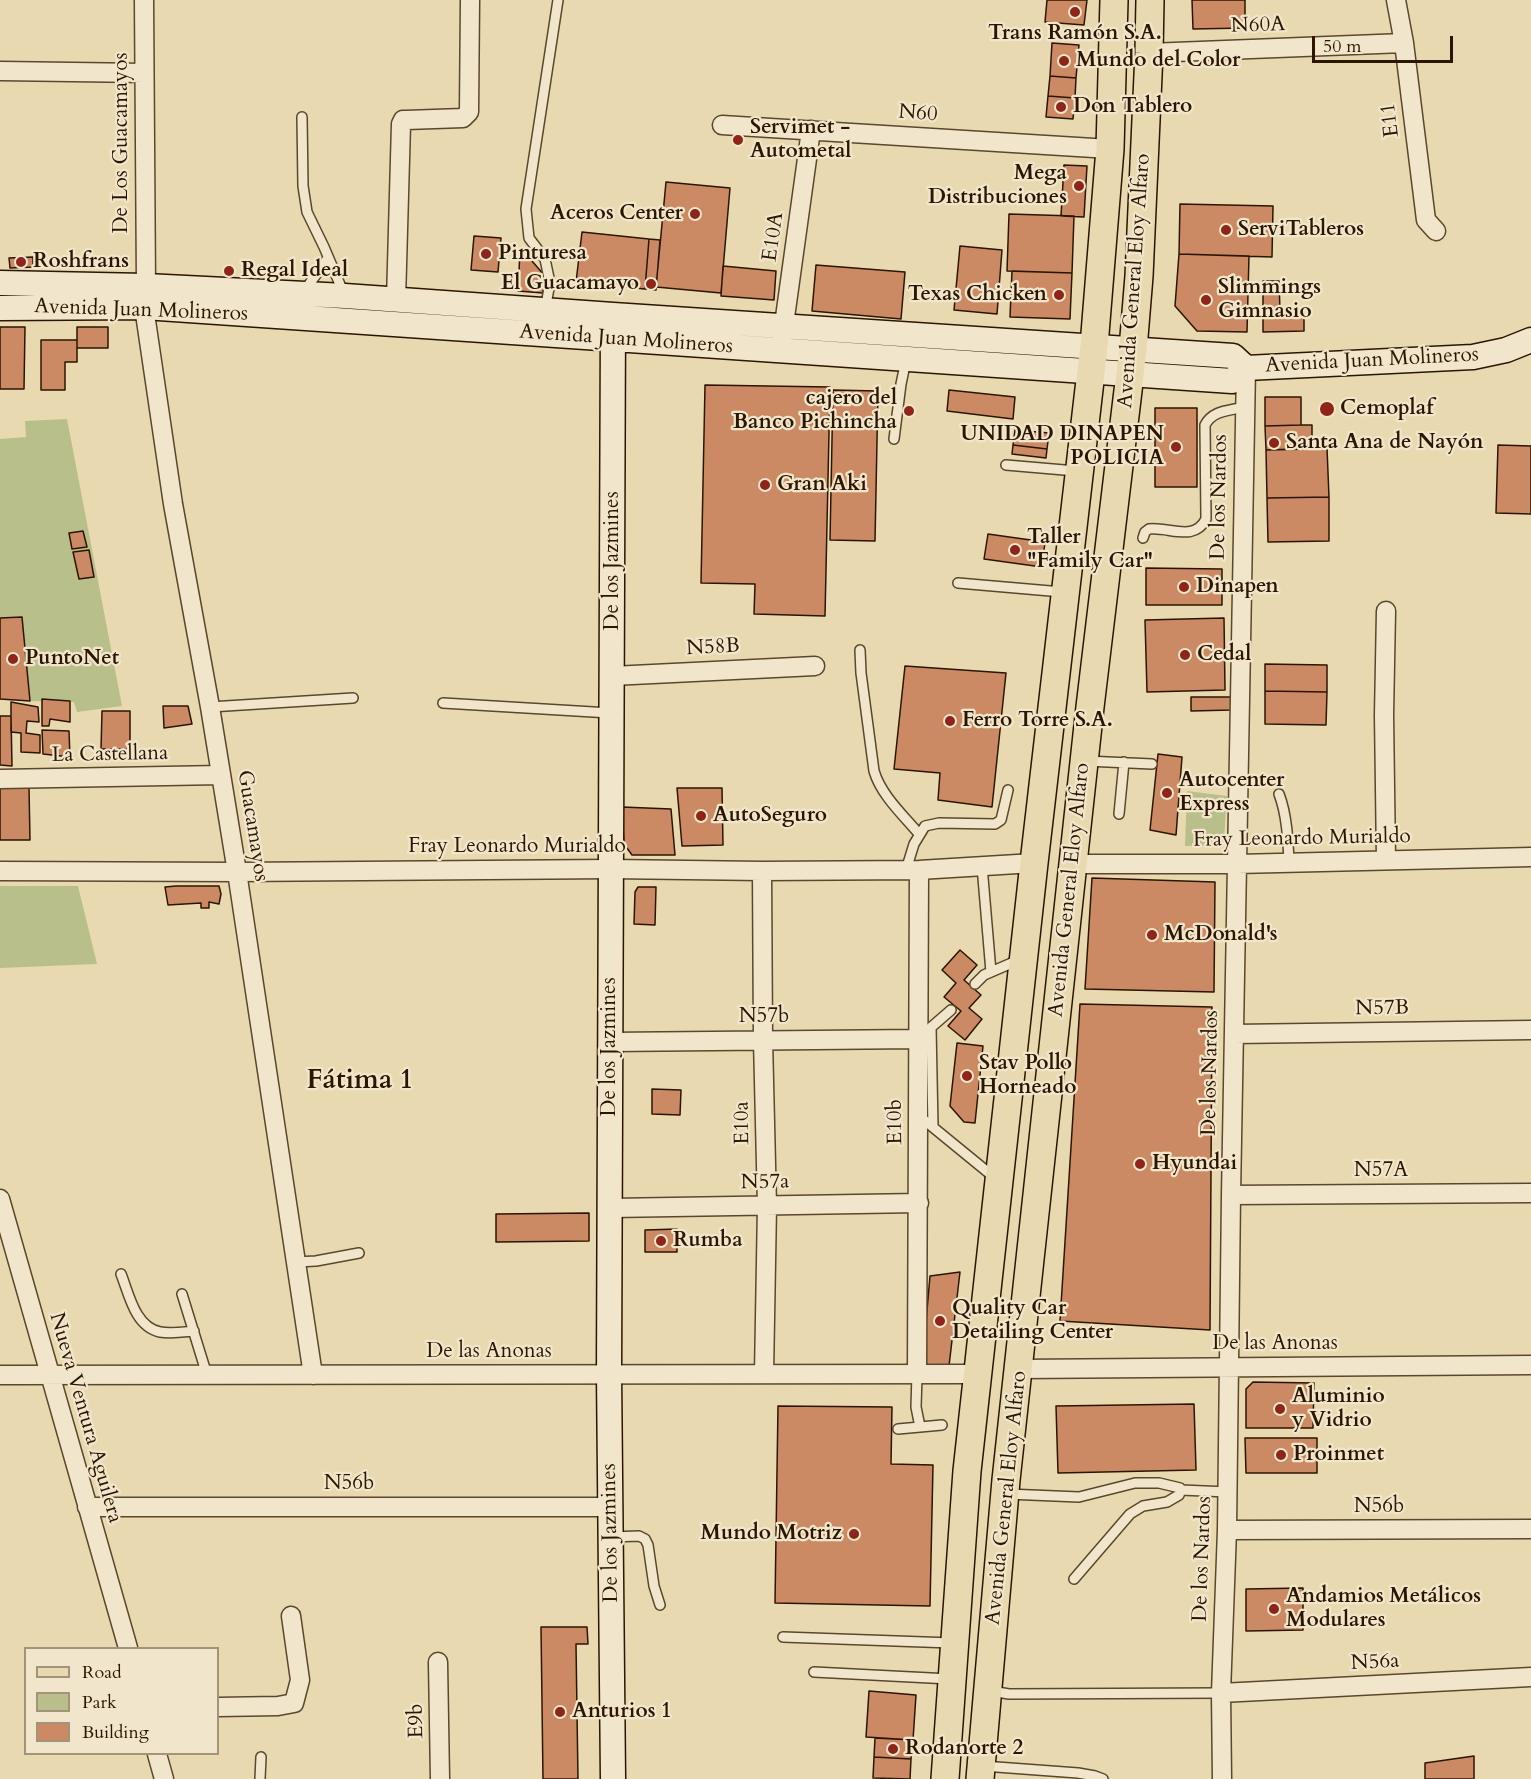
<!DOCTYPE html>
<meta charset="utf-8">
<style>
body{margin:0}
#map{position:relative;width:1531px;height:1779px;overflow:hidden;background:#e9d9b1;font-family:Cardo,serif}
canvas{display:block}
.legend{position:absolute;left:24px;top:1647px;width:195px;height:108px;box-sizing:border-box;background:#f1e6cc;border:2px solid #a2937a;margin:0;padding:8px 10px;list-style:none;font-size:18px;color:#2c1600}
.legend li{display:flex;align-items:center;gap:12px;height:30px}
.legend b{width:30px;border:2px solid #a2937a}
.scale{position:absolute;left:1312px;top:36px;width:141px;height:27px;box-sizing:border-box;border:3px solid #2c1600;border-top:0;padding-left:8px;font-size:18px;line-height:21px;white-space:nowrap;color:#2c1600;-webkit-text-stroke:4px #f1e6cc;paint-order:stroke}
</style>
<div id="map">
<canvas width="1531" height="1779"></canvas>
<ul class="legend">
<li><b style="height:8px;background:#e9d9b1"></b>Road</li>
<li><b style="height:16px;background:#b9bf8a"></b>Park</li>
<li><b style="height:16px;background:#cb8a64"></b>Building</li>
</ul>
<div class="scale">50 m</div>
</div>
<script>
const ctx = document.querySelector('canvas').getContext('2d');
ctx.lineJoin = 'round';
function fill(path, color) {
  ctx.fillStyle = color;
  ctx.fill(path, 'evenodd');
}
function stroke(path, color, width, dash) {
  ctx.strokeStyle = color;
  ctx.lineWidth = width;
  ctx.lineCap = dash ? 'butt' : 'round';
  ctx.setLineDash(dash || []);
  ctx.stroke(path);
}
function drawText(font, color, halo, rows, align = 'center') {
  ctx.font = font + ' Cardo,serif';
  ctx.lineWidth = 4.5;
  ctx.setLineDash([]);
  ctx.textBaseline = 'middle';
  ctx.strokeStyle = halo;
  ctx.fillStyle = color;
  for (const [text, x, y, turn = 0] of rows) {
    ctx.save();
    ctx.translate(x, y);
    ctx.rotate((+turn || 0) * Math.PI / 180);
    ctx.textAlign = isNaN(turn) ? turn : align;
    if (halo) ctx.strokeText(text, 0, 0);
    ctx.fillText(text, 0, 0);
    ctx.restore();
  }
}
fill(new Path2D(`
 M67 419 122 706 77 712 74 702 30 701 22 617H0V439L26 437 25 421Z
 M1187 791 1227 796 1224 839 1221 845 1185 846Z
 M0 886H78L97 964 0 968Z`), '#b9bf8a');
const building = new Path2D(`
 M1047 0H1087L1084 25 1045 22Z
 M1192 0H1245V28L1193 29Z
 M1052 43 1079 45 1076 78 1050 76Z
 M1050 76 1076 78 1075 98 1048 96Z
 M1048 96 1075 98 1073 119 1046 117Z
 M1064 165 1087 166 1084 217 1061 216Z
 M666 182 730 188 721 293 656 287Z
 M1180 204 1273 206 1272 257 1179 254Z
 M1009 214 1074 216 1072 273 1007 271Z
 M582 232 649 239 645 289 576 282Z
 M474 236 501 238 498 272 471 270Z
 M649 239 660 240 656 290 645 289Z
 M960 246 1002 250 997 314 954 310Z
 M520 251 532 252V261L545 276 543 293 518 291Z
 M1179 254 1249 256 1247 332 1197 331 1175 306Z
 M33 257V267L10 268 9 258Z
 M816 265 905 272 901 319 812 311Z
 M723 266 776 271 774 300 721 296Z
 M1012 271 1072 273 1070 319 1010 317Z
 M1263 281H1279L1280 311 1304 310V331L1263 332Z
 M0 327H25L24 389H0Z
 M77 327H108V348H77Z
 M41 340H77V362H65V390H41Z
 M705 385 830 387 825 616 754 614 755 584 701 583Z
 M833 390 878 391 875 541 830 540Z
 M949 390 1015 397 1013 419 947 411Z
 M1265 397H1301V425L1265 426Z
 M1155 408H1197V487H1155Z
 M1301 425H1312V449L1266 450 1265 426Z
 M1015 430 1049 433 1047 449 1013 445Z
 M1013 445 1047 449 1046 458 1012 454Z
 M1498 445 1531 446V514L1496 513Z
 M1327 448 1329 497 1267 498 1266 450Z
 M1329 497V541L1268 542 1267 498Z
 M83 531 87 547 72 549 69 533Z
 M988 534 1045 542 1042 567 984 559Z
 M89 550 94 577 79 579 73 552Z
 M1146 568 1222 569V605H1146Z
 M22 617 30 701 0 699V618Z
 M1224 618 1225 690 1147 692 1145 620Z
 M1265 664 1327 665V692L1265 691Z
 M905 666 1006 673 992 807 938 800 940 773 894 769Z
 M1265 691 1327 692 1326 725 1265 724Z
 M1191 697H1232V710L1191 711Z
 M42 699 70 701V722L50 719 49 726H42Z
 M11 702 38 707 39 722 27 721 26 733 40 735V753L21 752V733L11 732Z
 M163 706H188L192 724 164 728Z
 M102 711H130V749H101Z
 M0 716H11L12 766 0 765Z
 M42 730 69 731 70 757 43 754Z
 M1158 754 1182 757 1176 835 1150 830Z
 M0 788H29L30 840H0Z
 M677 788H722L723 845 682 846Z
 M622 807 671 809 675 855H632L624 844Z
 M1092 878 1215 882 1214 992 1085 989Z
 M176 886H219L221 894 219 904 209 902V908H201V903L168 905 165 887Z
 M638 887H656L655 925 634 924 635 892Z
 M960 950 977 965 964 980 981 995 969 1008 982 1019 965 1040 948 1026 961 1011 944 997 956 983 942 970Z
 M1080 1004 1212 1007 1210 1330 1060 1321Z
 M957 1043 983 1046 975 1123 964 1122 950 1106Z
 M652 1089 681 1090 680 1115 652 1114Z
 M589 1213V1241L496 1242V1214Z
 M677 1229V1252H645V1230Z
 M960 1272 949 1366 922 1367 930 1276Z
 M1253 1382 1314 1383 1313 1428H1246V1389Z
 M1194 1404 1196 1470 1058 1473 1056 1406Z
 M778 1406 892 1407 891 1464 933 1465 930 1606 775 1603Z
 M1245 1438H1317V1473H1246Z
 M1303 1588V1630L1246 1631V1589Z
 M541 1627H587L588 1644H576L578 1779H543Z
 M869 1691 916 1695 913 1740 866 1737Z
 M875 1738 913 1740 911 1759 874 1757Z
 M1474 1756V1779H1425V1763Z
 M874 1757 911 1759 910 1779 873 1778Z`);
fill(building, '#cb8a64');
stroke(building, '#2c1600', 1.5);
const lane = new Path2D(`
 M302 117 303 186 307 212 324 247 344 294
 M305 290 328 258
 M545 310 550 283 545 259 529 238 526 209 558 0
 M894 439 901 384 906 360
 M1006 465 1076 471
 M1143 538 1145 532 1149 529C1171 527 1194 542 1206 519L1205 425C1213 410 1229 411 1244 407
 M958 583 1062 592
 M860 650 861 673 874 771C881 795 903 815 919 834
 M443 703 610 713
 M210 707 353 698
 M1086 761 1152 764
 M1279 794C1287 815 1288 840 1289 862
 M1119 814 1124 762
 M982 866 991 972
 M906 870 914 844 925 826 939 823 995 824 1001 820 1008 790
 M975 984 984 975 1021 959
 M931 1027 933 1127
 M928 1030 951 1010
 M918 1115 995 1178
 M296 1262 316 1261 359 1253
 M121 1274C129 1294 135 1327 160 1332 171 1334 183 1332 194 1331
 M182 1294 207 1375
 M917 1374 916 1407 920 1427 942 1425
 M898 1429 920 1427
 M1181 1490 1228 1492
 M1007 1494 1079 1497 1135 1483H1159L1180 1488 1181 1490 1179 1495 1167 1502 1143 1506 1130 1514 1074 1579
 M611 1537 639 1536 645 1539 648 1545 654 1586 660 1605
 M783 1637 952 1643
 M814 1672 950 1679
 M991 1691 1009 1694 1221 1693
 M983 1766 1078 1773 1095 1776 1103 1779
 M260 1779 261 1757`);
const street = new Path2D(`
 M144 0 146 286 144 307 173 504 210 707 237 872 313 1375
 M1396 0 1404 43 1426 220 1436 231
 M1149 53 1404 43
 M0 71 144 73
 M722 125 1110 149
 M396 300 401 124 403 120H406L463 118 469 112 470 0
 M782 339 811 130
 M1386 611 1384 715 1386 860
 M612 676 815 666
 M0 779 221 775
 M1073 864H1237L1531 857
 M0 871 237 872 611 869 762 871 919 870 1034 863
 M762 871 763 1040 767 1206 764 1374
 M1234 1034 1531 1030
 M610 1042 917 1039
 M1231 1195 1531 1193
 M0 1199 128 1648
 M611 1208 919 1203
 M1019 1369 1531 1365
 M917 1374C919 1206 917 1038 919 870
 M0 1375 978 1374
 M87 1507H611
 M1227 1530 1531 1529
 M438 1662 440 1779
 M1221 1693 1531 1677
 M218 1707 278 1706 294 1703 300 1680 291 1616
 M157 1754 164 1779
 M1222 1779 1221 1693 1227 1530 1231 1195 1246 368`);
const secondary = new Path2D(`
 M0 283 146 286 345 296 613 315 1233 356 1246 368
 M0 308 144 307 1232 381 1246 368 1473 357 1506 350 1531 340
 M613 315 609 1374 613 1779`);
const primary = new Path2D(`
 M945 1779 967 1471 1034 863 1094 346 1110 149 1114 0
 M980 1779 1006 1480 1090 707 1133 349 1139 276 1149 53 1150 0`);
stroke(lane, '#5b472c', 12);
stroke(street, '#5b472c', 21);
stroke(secondary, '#2c1600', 27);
stroke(primary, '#2c1600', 30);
stroke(lane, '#f1e6cc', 9);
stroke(street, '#f1e6cc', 18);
stroke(secondary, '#f1e6cc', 24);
stroke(primary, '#e9d9b1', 27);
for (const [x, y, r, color] of [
 [1075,12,6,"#8f2418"],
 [1064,61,6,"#8f2418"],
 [1061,107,6,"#8f2418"],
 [738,140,6,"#8f2418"],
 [1079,186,6,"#8f2418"],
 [695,214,6,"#8f2418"],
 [1226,230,6,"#8f2418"],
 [486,254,6,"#8f2418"],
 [21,262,6,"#8f2418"],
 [229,271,6,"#8f2418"],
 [651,284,6,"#8f2418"],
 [1059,295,6,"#8f2418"],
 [1206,300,6,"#8f2418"],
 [1327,409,8,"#8f2418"],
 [909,411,6,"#8f2418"],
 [1274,443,6,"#8f2418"],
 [1176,447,6,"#8f2418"],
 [765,485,6,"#8f2418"],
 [1015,550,6,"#8f2418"],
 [1184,587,6,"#8f2418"],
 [1185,655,6,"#8f2418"],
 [13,659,6,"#8f2418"],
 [950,721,6,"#8f2418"],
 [1167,793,6,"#8f2418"],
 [701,816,6,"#8f2418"],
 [1152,935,6,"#8f2418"],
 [967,1076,6,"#8f2418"],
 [1140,1164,6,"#8f2418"],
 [661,1241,6,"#8f2418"],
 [940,1321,6,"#8f2418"],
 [1280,1409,6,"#8f2418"],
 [1281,1455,6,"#8f2418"],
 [854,1534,6,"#8f2418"],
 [1274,1609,6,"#8f2418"],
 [560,1712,6,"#8f2418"],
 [893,1749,6,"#8f2418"]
]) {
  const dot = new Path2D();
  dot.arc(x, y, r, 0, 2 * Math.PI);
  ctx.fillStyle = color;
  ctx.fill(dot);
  stroke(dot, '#f1e6cc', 2);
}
drawText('21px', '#2c1600', '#f1e6cc', [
 ["N60A",1258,26,-2],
 ["N60",918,114,4],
 ["E11",1391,120,-97],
 ["De Los Guacamayos",122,143,-90],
 ["E10A",774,237,-82],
 ["Avenida General Eloy Alfaro",1135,281,-86],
 ["Avenida Juan Molineros",141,311,2],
 ["Avenida Juan Molineros",626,340,4],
 ["Avenida Juan Molineros",1372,361,-3],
 ["De los Nardos",1220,497,-89],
 ["De los Jazmines",613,561,-90],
 ["N58B",713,648,-3],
 ["La Castellana",110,755,-1],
 ["Guacamayos",252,826,81],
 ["Fray Leonardo Murialdo",1302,839,-1],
 ["Fray Leonardo Murialdo",517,847],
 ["Avenida General Eloy Alfaro",1070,890,-84],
 ["N57B",1382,1009,-1],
 ["N57b",764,1017],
 ["De los Jazmines",610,1047,-90],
 ["De los Nardos",1211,1073,-89],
 ["E10b",896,1122,-91],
 ["E10a",743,1123,-91],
 ["N57A",1381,1171],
 ["N57a",765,1183,-1],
 ["De las Anonas",1275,1344],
 ["De las Anonas",489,1352],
 ["Nueva Ventura Aguilera",85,1418,74],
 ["N56b",349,1484],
 ["Avenida General Eloy Alfaro",1007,1498,-84],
 ["N56b",1379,1507],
 ["De los Jazmines",611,1533,-91],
 ["De los Nardos",1203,1559,-88],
 ["N56a",1375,1663,-3],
 ["E9b",417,1721,-91]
]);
drawText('bold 21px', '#2c1600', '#f1e6cc', [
 ["Trans Ramón S.A.",1075,34,"center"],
 ["Mundo del Color",1076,61],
 ["Don Tablero",1073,107],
 ["Servimet -",750,128],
 ["Autometal",750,152],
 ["Mega",1067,174,"right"],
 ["Distribuciones",1067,198,"right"],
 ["Aceros Center",683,214,"right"],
 ["ServiTableros",1238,230],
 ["Pinturesa",498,254],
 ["Roshfrans",33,262],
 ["Regal Ideal",241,271],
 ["El Guacamayo",639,284,"right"],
 ["Slimmings",1218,288],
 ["Gimnasio",1218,312],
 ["Texas Chicken",1047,295,"right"],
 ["cajero del",897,399,"right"],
 ["Banco Pichincha",897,423,"right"],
 ["Cemoplaf",1340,409],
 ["UNIDAD DINAPEN",1164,435,"right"],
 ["POLICIA",1164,459,"right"],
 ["Santa Ana de Nayón",1286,443],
 ["Gran Aki",777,485],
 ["Taller",1027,538],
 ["\"Family Car\"",1027,562],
 ["Dinapen",1196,587],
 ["Cedal",1197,655],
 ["PuntoNet",25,659],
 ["Ferro Torre S.A.",962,721],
 ["Autocenter",1179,781],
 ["Express",1179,805],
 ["AutoSeguro",713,816],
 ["McDonald's",1164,935],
 ["Stav Pollo",979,1064],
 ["Horneado",979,1088],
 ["Hyundai",1152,1164],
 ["Rumba",673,1241],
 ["Quality Car",952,1309],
 ["Detailing Center",952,1333],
 ["Aluminio",1292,1397],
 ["y Vidrio",1292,1421],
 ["Proinmet",1293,1455],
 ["Mundo Motriz",842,1534,"right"],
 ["Andamios Metálicos",1286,1597],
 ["Modulares",1286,1621],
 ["Anturios 1",572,1712],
 ["Rodanorte 2",905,1749]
], 'left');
drawText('bold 27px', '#2c1600', '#f1e6cc', [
 ["Fátima 1",360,1082]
]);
</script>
